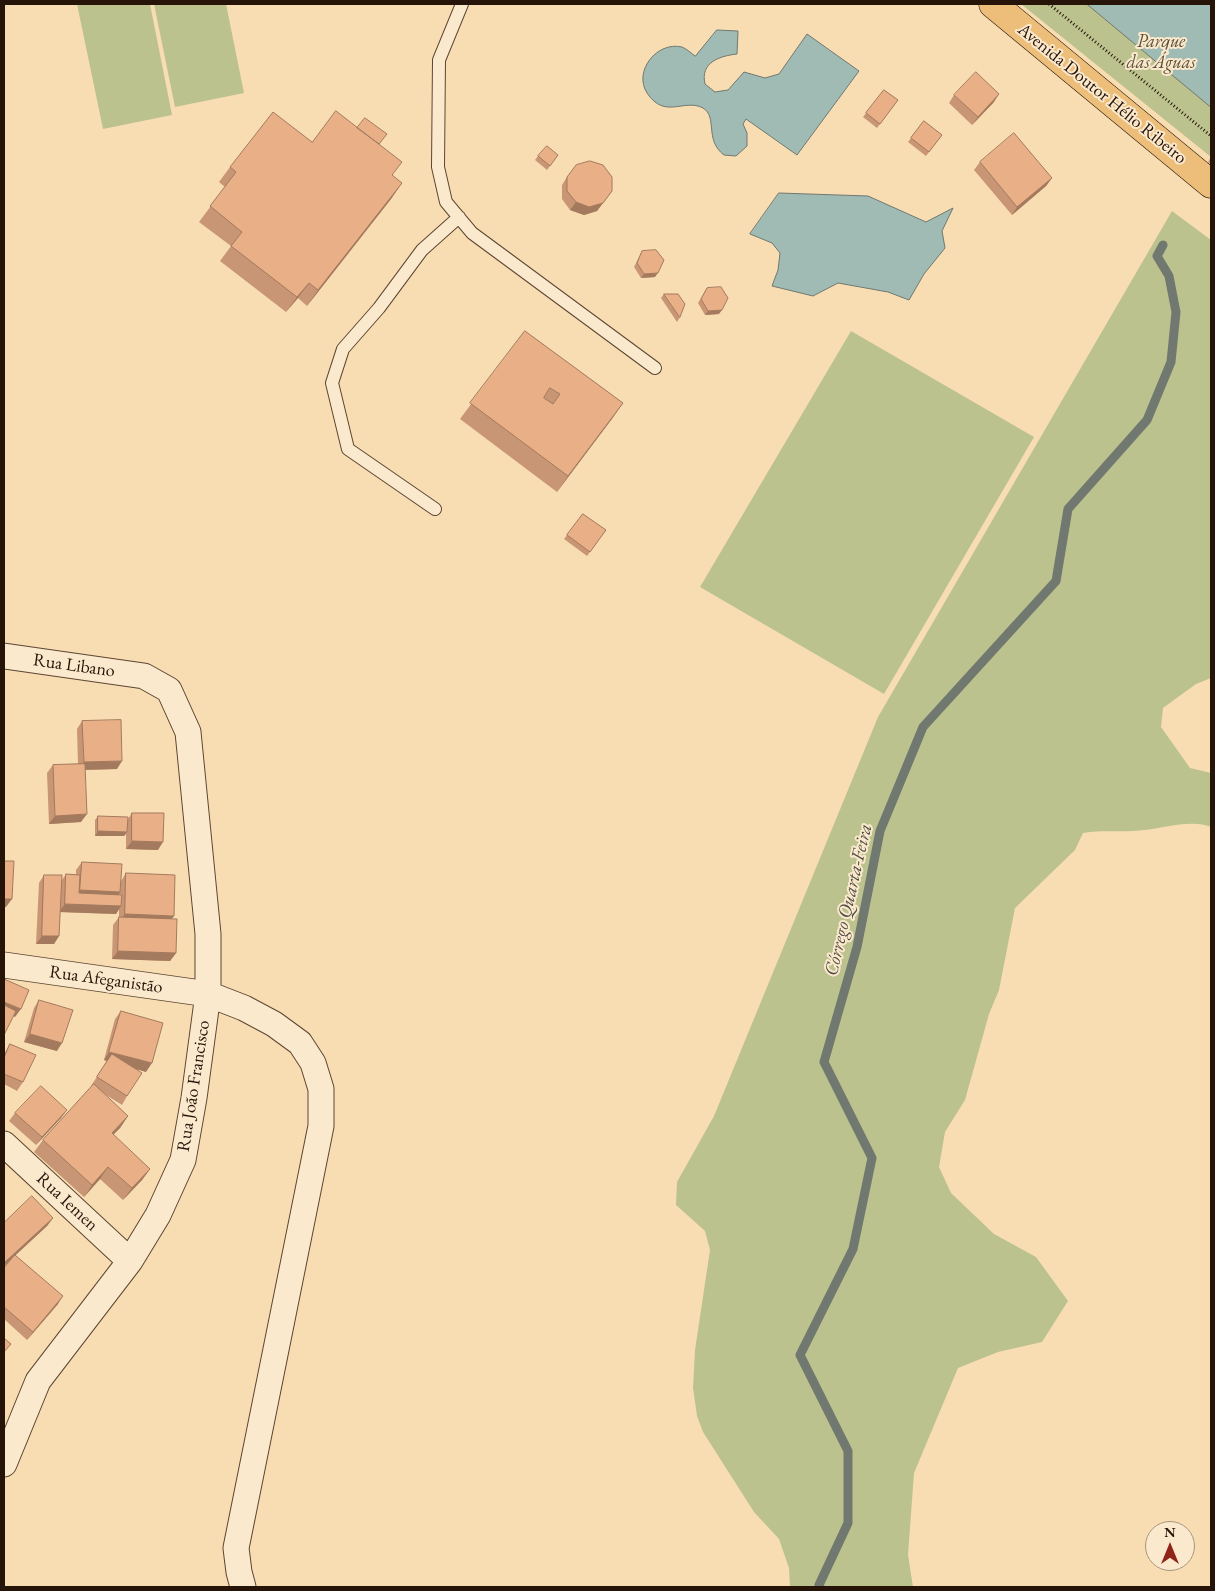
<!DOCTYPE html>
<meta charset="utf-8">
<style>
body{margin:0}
#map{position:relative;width:1215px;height:1591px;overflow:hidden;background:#f9ddb2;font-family:"EB Garamond",serif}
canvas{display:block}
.frame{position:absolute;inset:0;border:5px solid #271409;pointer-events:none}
.north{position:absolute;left:1145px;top:1521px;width:50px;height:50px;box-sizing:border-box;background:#fbe9cd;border:1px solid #a6947f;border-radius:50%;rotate:0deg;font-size:14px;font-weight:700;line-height:20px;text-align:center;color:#271409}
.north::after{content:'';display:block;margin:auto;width:18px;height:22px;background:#8f2418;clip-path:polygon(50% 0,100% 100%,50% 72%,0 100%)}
</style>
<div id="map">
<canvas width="1215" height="1591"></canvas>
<div class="frame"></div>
<div class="north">N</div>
</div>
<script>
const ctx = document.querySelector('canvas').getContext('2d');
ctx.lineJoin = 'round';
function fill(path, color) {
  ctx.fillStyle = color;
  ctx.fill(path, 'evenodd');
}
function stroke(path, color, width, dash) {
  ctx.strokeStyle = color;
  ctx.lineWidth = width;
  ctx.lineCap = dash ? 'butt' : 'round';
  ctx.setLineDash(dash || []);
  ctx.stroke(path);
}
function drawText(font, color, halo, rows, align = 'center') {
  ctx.font = font + ' "EB Garamond",serif';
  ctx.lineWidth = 4;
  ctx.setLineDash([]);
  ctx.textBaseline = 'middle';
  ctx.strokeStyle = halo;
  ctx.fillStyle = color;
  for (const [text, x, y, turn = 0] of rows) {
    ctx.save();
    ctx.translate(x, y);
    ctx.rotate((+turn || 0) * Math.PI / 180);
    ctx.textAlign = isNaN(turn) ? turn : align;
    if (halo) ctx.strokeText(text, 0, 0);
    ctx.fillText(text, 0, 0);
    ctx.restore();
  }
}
fill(new Path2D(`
 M77 4H150L172 115 103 129Z
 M154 4H226L244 93 175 107Z
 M1021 4H1211V157Z
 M1172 211 1211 240V678L1196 684 1163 708 1161 727 1190 768 1211 773V827C1190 818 1156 831 1133 831 1114 832 1103 830 1083 833L1075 850 1015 908 999 990 989 1014 965 1100 945 1132 939 1167 951 1193 994 1234 1036 1257 1068 1301 1042 1342 998 1352 958 1368 914 1473 908 1555 913 1587H790L789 1568 779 1539 754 1512 703 1432 697 1416 693 1388 695 1350 710 1250 705 1231 676 1205 677 1182 714 1116 878 717Z
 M851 331 1034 437 884 694 700 587Z`), '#bbc28e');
const water = new Path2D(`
 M1087 4H1211V107Z
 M717 30 738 31 737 54C720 56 700 62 705 84L715 92 728 90 744 72 765 78 779 74 807 34 859 71 797 155 746 119 743 124 747 133V146L736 156 724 155C704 140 718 117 703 108 684 98 665 120 647 93 633 71 657 41 682 47 687 49 691 53 695 56Z
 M779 193 868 196 926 222 953 208 942 231 945 248 924 274 909 300 888 292 838 283 813 296 772 286 778 270 780 253 772 243 750 234Z`);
fill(water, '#a0bab4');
stroke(water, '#707870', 1);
stroke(new Path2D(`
 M820 1587 819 1585 848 1523V1451L800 1355 853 1249 872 1158 824 1062 857 947 880 831 923 727 1056 581 1068 509 1147 420 1171 362 1176 312 1169 276 1157 256 1163 245`), '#707870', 9);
const lane = new Path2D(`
 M462 4 439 60 438 167 446 202 472 233 655 368
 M435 509 348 449 332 383 343 349 379 308 422 250 459 217`);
const street = new Path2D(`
 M4 656 144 676 169 690 188 732 208 934V994L194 1098 183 1160 158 1215 130 1261 38 1381 4 1464
 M4 965 208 994 244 1008 274 1024 300 1043 313 1063 321 1089V1126L236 1548 239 1572 243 1587
 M4 1144 130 1261`);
const primary = new Path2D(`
 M993 4 1211 184`);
stroke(lane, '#5c4633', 14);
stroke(street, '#5c4633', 27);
stroke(primary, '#271409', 29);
stroke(new Path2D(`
 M1049 4 1211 136`), '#271409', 3, [1, 2.5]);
stroke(lane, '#fbe9cd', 12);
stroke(street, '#fbe9cd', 25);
stroke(primary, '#ecbe79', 28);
fill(new Path2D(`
 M884 90 898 100 877 128 863 117Z
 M954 95 994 102 972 125 949 103Z
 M924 121 942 135 926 156 908 142Z
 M312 142 379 144 393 176 402 183 391 199 307 306 298 298 286 312 220 261 231 246 199 222 225 187 219 182 230 167Z
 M558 155 547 170 535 160 538 156Z
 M1211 157V165L1208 162Z
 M980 162 1052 178 1046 186 1012 215 974 170Z
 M567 177 606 199 597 211 584 215 570 210 562 199V185Z
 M642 251 655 277 641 278 634 267Z
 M707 288 719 314 705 315 698 303Z
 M664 294 680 317 677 322 661 298Z
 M525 331 623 403 557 492 460 419Z
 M583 514 606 530 587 556 564 539Z
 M82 721 117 769 85 770 81 822 49 824 47 773 53 765 78 764 77 729Z
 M132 813 158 850 126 849V834L124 836H95V820L98 816 128 819Z
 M82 862 121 881 126 873 172 919 176 953 170 961 112 959 113 925 119 917V909L116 914 60 912 59 936 54 944H36L39 883 44 875 62 880 66 874H76V870Z
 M39 1000 57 1051 24 1042 34 1008Z
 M121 1011 146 1072 135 1068 127 1096 122 1105 103 1093 128 1116 120 1128 113 1135 150 1169 142 1180 123 1200 100 1179 84 1197 34 1152 43 1140 92 1086H91L107 1061 104 1060 115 1019Z
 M10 1044 23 1082 17 1091 4 1084V1054Z
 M67 1110 61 1118 36 1145 9 1121 15 1113Z
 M53 1218 47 1226 15 1255 58 1304 27 1340 4 1319V1268L13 1257 4 1266V1223Z`), '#c89674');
fill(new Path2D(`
 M999 94 994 102 972 125 978 117Z
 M1052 178 1046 186 1012 215 1017 207Z
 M402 183 391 199 307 306 318 290Z
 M612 191 597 211 584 215 570 210 576 202Z
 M658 273 655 277 641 278 644 274Z
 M309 283 298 298 286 312 297 297Z
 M722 310 719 314 705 315 708 311Z
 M623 403 612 419 557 492 568 476Z
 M122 761 117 769 78 770 84 762Z
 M87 814 81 822 49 824 55 816Z
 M98 831 127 832 124 836H95Z
 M132 841 163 842 158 850 126 849Z
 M80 890 120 892 115 900 75 898Z
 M4 899H12L6 907H4Z
 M65 904 121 906 116 914 59 912Z
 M125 914 174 916 168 924 119 922Z
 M42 936H59L54 944H36Z
 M118 951 176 953 170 961 112 959Z
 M4 1002 21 1009 15 1017 4 1012Z
 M30 1034 62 1043 57 1051 24 1042Z
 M109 1052 152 1063 146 1072 108 1061 112 1054 107 1061 104 1060Z
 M67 1110 61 1118 36 1145 42 1137Z
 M128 1116 120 1128 103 1145 112 1133Z
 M108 1167 100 1179 84 1197 92 1185Z
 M150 1169 142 1180 123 1200 132 1188Z
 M53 1218 47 1226 4 1266V1263Z
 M63 1296 58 1304 27 1340 33 1332Z`), '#a37a5e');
const building = new Path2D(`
 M976 72 999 94 978 117 954 95Z
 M884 90 898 100 880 124 866 113Z
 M336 111 402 162 392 175 402 183 318 290 309 283 297 297 231 246 242 232 210 206 236 172 230 167 273 112 312 142Z
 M365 118 387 134 379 144 357 128Z
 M924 121 942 135 929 152 911 138Z
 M1014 133 1052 178 1017 207 980 162Z
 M547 146 558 155 550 166 538 156Z
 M590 161 603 165 612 177V191L603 203 589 207 576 202 567 191V177L576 165Z
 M656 250 664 260 658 273 644 274 637 263 642 251Z
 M721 287 728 298 722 310 708 311 701 299 707 288Z
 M664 294H678L685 304 680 317Z
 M525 331 623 403 568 476 470 403ZM550 388 560 394 553 404 544 398Z
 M583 514 606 530 590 552 567 535Z
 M121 720 122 761 84 762 82 721Z
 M85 764 87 814 55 816 53 765Z
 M132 813H164L163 842 132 841Z
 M98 816 128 817 127 832 98 831Z
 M4 861H14L12 899H4Z
 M82 862 122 864 120 892 80 890Z
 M126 873 175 875 174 916 125 914Z
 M66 874 80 875 79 893 122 895 121 906 65 904Z
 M44 875H62L59 936H42Z
 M119 917 177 919 176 953 118 951Z
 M4 979 29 990 21 1009 4 1002Z
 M39 1000 73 1010 62 1043 30 1034Z
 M4 1005 16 1011 4 1035Z
 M121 1011 163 1023 152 1063 109 1052Z
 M10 1044 36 1055 23 1082 4 1074V1058Z
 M112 1054 142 1073 127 1096 97 1077Z
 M94 1084 128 1116 112 1133 150 1169 132 1188 108 1167 92 1185 43 1140Z
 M41 1086 67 1110 42 1137 15 1113Z
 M32 1196 53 1218 4 1263V1223Z
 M15 1255 63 1296 33 1332 4 1307V1268Z
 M4 1338 11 1344 4 1352Z`);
fill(building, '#e9af87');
stroke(building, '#a37a5e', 1);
drawText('italic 18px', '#5b5138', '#fbe9cd', [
 ["Parque",1161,42],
 ["das Águas",1161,63]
]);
drawText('18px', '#271409', '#fbe9cd', [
 ["Avenida Doutor Hélio Ribeiro",1102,94,39],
 ["Rua Libano",74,666,8],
 ["Rua Afeganistão",106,980,8],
 ["Rua João Francisco",194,1086,-81],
 ["Rua Iemen",67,1202,43]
]);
drawText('italic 19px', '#514e45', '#fbe9cd', [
 ["Córrego Quarta-Feira",849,900,-77]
]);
</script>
